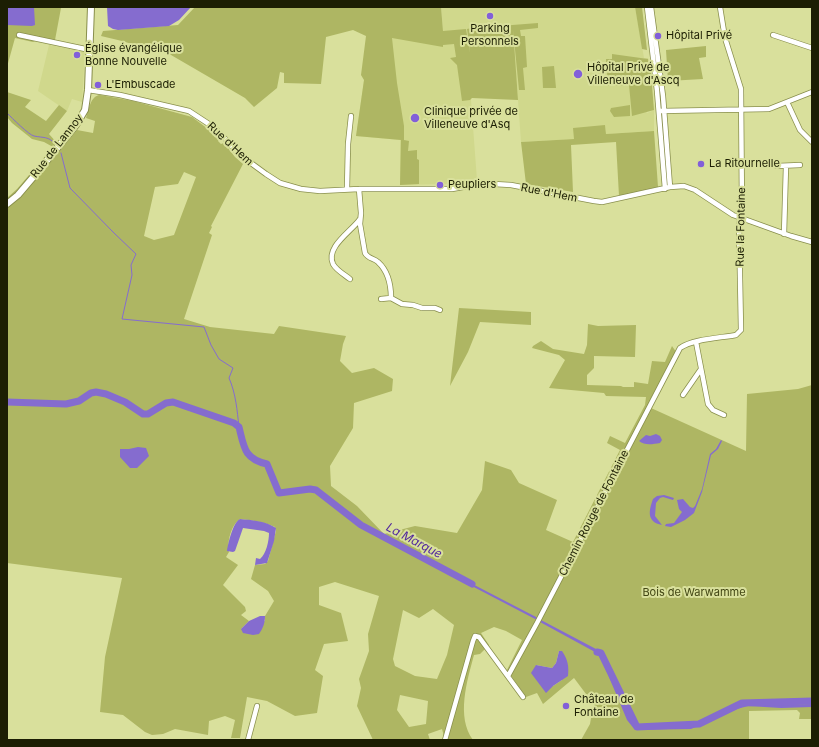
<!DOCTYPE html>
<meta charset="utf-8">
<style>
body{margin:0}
#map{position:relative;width:819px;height:747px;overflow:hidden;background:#d9e09c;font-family:Inter,sans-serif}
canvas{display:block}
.frame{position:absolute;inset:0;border:8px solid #1c1e03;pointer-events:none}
</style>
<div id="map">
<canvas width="819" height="747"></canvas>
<div class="frame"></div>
</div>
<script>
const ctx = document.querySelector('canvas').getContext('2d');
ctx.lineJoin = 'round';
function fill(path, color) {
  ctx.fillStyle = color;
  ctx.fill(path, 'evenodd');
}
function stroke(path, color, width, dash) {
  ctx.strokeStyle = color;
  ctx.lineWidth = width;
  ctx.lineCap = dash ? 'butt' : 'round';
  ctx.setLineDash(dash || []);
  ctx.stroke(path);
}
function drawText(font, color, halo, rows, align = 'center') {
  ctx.font = font + ' Inter,sans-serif';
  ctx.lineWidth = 4;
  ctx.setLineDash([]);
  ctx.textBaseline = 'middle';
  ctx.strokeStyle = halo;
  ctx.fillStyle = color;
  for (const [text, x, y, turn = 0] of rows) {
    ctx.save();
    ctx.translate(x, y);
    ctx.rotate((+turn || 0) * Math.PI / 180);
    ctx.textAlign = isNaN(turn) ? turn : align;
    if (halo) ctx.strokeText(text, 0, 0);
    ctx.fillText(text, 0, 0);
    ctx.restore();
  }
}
fill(new Path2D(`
 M441 7H635L644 58H648L651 73 628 75 647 113 654 110V131L606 134 605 125 574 139 521 142 517 86 473 31 467 29 470 53 471 100 477 180 448 184 400 185V140L356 136 364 80 375 34 443 31Z
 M49 45 85 52 82 102 72 99 67 111 38 91Z`), '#d0d88c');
fill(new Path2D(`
 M7 7 61 8 55 40 42 38 33 42 15 38 7 67Z
 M195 7H441L443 31 466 29 470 53 467 29 472 28 473 31 488 30H474V28L538 23V28L520 30 521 36H525L527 67 523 68 525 90H519L513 29 518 100 472 98 470 100 462 101 457 65 450 58 456 57 454 44 443 45V47L392 38 397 83 404 126V140L409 141 408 151 417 150V159L419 160V184L400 185 401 140 356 136 364 80 361 75 366 36 353 30 326 37 321 84 284 83V73L280 72 277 88 254 107 245 98 159 48 155 51 122 41 101 36 103 31 178 25Z
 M627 7H642L647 50 642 49 635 7Z
 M706 46V57L699 58 703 79 668 81 666 50Z
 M612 54 648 59 651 73 654 110 632 116 629 85 608 86 606 59H612Z
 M554 66 556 88H543L542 67Z
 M7 92 31 100 25 107 46 121 59 105 67 111 49 134 57 143 65 144 77 130 93 133 95 121 86 118C89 110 90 96 100 95L133 101 192 117 220 138 218 141 221 144 224 143 235 157 243 164 211 226 212 227 209 233 212 235 184 319 210 327 274 334 279 326 346 336 343 344 340 361 352 373 374 368 393 379 392 391 354 403 353 428 330 466 331 486 357 506 384 534 415 526 457 533 482 490 485 461 511 470 519 483 557 500 546 530 573 542 620 450 607 443 610 436 625 443 645 405 646 397 606 396 604 393 549 388 565 360 559 355 532 348 533 346 541 341 553 349 584 354 587 345 588 324 598 326 636 325 635 357 594 356V368L587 375V385L621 386 623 387H634V382L648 384 652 361 665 362 672 346 679 356 651 408 746 451 747 394 798 389 812 385V719H799L800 713 797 710 749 711V740H581L590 724 591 718 599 715 595 706 574 678 543 704 537 693 526 697 507 670 522 640 506 631 494 627 481 633 489 645 480 654 474 655C467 681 456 717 473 740H445L442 729 428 734 430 740H373L357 706 361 688 359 679 369 651 368 634 379 596 335 582 319 587V605L341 613 348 641 324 644 315 670 323 676 317 713 295 716 267 701 247 697 240 738H231L235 720 225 716 209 721 208 735 175 729 163 734 152 735 145 732 123 715 100 712 105 657 122 578 7 563V198L17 189 53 147 44 142 32 139 12 123 7 117ZM184 172 196 177 174 235 154 240 144 236 155 187 178 184ZM240 519C252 520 264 522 275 527L276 531 268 561 265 564 255 565 251 579 268 591 274 601 265 616V621L241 629 249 621 241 615 246 611 245 607 223 585 238 565 226 557 229 552C227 542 231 525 240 519ZM433 609 454 625 447 655 437 679 415 676 395 666 393 659 403 610 419 618ZM559 651 562 680 553 686 536 665 552 668 556 663ZM400 695 428 701 426 724 409 727 397 710Z
 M630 105V116L614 117 610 111 611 108Z
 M605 125 606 134 654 131 658 187 619 196 616 142 571 145 573 192 526 184 521 142 574 139 573 128Z
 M459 308 531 312V325L480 322 468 352 450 386Z`), '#aeb663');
fill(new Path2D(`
 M7 7H34L35 25 32 26 7 25Z
 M107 7H191L179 20 169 26 118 30 113 29 108 26Z
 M656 434 660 436 662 440 660 443C653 444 645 446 639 441L646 435 650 436Z
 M721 440 722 441 718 449 711 455 702 492 694 513 685 520 671 527 665 526 666 524 674 523 682 512 679 509 677 500 683 499 690 507 693 508 695 506 702 489 710 454 716 449Z
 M138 447 146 448 149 456 137 468H130L120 457V449H129Z
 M664 495 674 498 673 500 663 497 660 498 656 503 655 516 662 525C646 522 649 510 653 499L657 496Z
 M240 519C251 520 266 521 276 528L274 541 267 563 255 565 256 558 260 559C266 554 269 541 269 533L264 531 243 528 235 551 233 552 227 551C228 544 233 522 240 519Z
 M360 523 378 535 538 618 537 620 372 534 359 526Z
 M260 616H265C265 623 263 628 259 634L253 635 243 633 241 629 249 621Z
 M541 620 596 649 606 659 631 720 636 727 639 729 696 725 739 705 756 703 784 705 812 704V707L781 708 748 706 737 709 691 729 635 730 627 720 609 677 606 661 595 652 540 622Z
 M559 651H562C568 660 569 666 568 676L553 686 546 693 531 673 536 665 552 668 556 663Z`), '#856ccf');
stroke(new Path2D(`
 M7 113C12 118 29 135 34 136 43 138 49 136 55 144
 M61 153 70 188 114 233 136 254 131 265 132 275 122 319 204 327 211 345 219 359 233 368 229 378C236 394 237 410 239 427`), '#856ccf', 1);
stroke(new Path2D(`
 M7 402 66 404 79 401 91 393 96 392 106 394 125 402 143 414H148L166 403 173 402 234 423 239 427C244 447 244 459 267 464L279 493 310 489 316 490 361 525 472 584
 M597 652 601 653 637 727 699 724 742 703 812 701`), '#856ccf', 7);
const minor = new Path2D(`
 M647 7 657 91 665 189
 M651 7 663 96 670 187
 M19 35 90 50
 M773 35 812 48
 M88 90 120 95 189 111 215 128 240 155 266 174 280 183 301 189 320 191 359 189H452L480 184H494L511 185 594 201 602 202 670 187 684 186 695 190 733 215 791 236 812 242
 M787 102 800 130 812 142
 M661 111 769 109 812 92
 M777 166 800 165
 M347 189 348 144 351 116
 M359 189 361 213 360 224 365 253C368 259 374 258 378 262 388 271 391 285 391 298
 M784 234 786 166
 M350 279C345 275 336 270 333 264 325 247 352 231 360 219
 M381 299 391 298 402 304 413 305 422 308H435L440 310
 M696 342 708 404 713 410 724 415
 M683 395 701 369
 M508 676 537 623 680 348C693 339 720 338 736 335L741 330 739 225 742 211 741 89 725 38 720 7
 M248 740 257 706
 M445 740 473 641 475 636 479 637 523 697`);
const major = new Path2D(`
 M7 204 18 195 35 175 76 125 85 110 88 90 91 7`);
stroke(minor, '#898f4d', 6);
stroke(major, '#898f4d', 8);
stroke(minor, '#fff', 4.5);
stroke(major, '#fff', 6);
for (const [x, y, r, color] of [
 [490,16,4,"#825fd9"],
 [658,36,4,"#825fd9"],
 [77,55,4,"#825fd9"],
 [578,74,5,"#825fd9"],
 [98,85,4,"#825fd9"],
 [415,118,5,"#825fd9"],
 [701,164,4,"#825fd9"],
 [440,185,4,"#825fd9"],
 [566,706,4,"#825fd9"]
]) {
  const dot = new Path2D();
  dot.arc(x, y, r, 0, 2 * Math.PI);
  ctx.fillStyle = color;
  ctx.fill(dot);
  stroke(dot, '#d9e09c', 1.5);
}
drawText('11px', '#1c1e03', '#d9e09c', [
 ["Parking",490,29,"center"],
 ["Personnels",490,42,"center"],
 ["Hôpital Privé",666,36],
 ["Église évangélique",85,49],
 ["Bonne Nouvelle",85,62],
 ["Hôpital Privé de",587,68],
 ["Villeneuve d'Ascq",587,81],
 ["L'Embuscade",106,85],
 ["Clinique privée de",424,112],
 ["Villeneuve d'Asq",424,125],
 ["La Ritournelle",709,164],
 ["Peupliers",448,185],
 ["Château de",574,700],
 ["Fontaine",574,713]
], 'left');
drawText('11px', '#1c1e03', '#d9e09c', [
 ["Rue d'Hem",230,144,43],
 ["Rue de Lannoy",57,146,-52],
 ["Rue d'Hem",549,193,11],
 ["Rue la Fontaine",741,227,-89],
 ["Chemin Rouge de Fontaine",594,513,-63]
]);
drawText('11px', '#424614', '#d9e09c', [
 ["Bois de Warwamme",694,593]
]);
drawText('italic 12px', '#52289d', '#d9e09c', [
 ["La Marque",414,541,28]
]);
</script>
